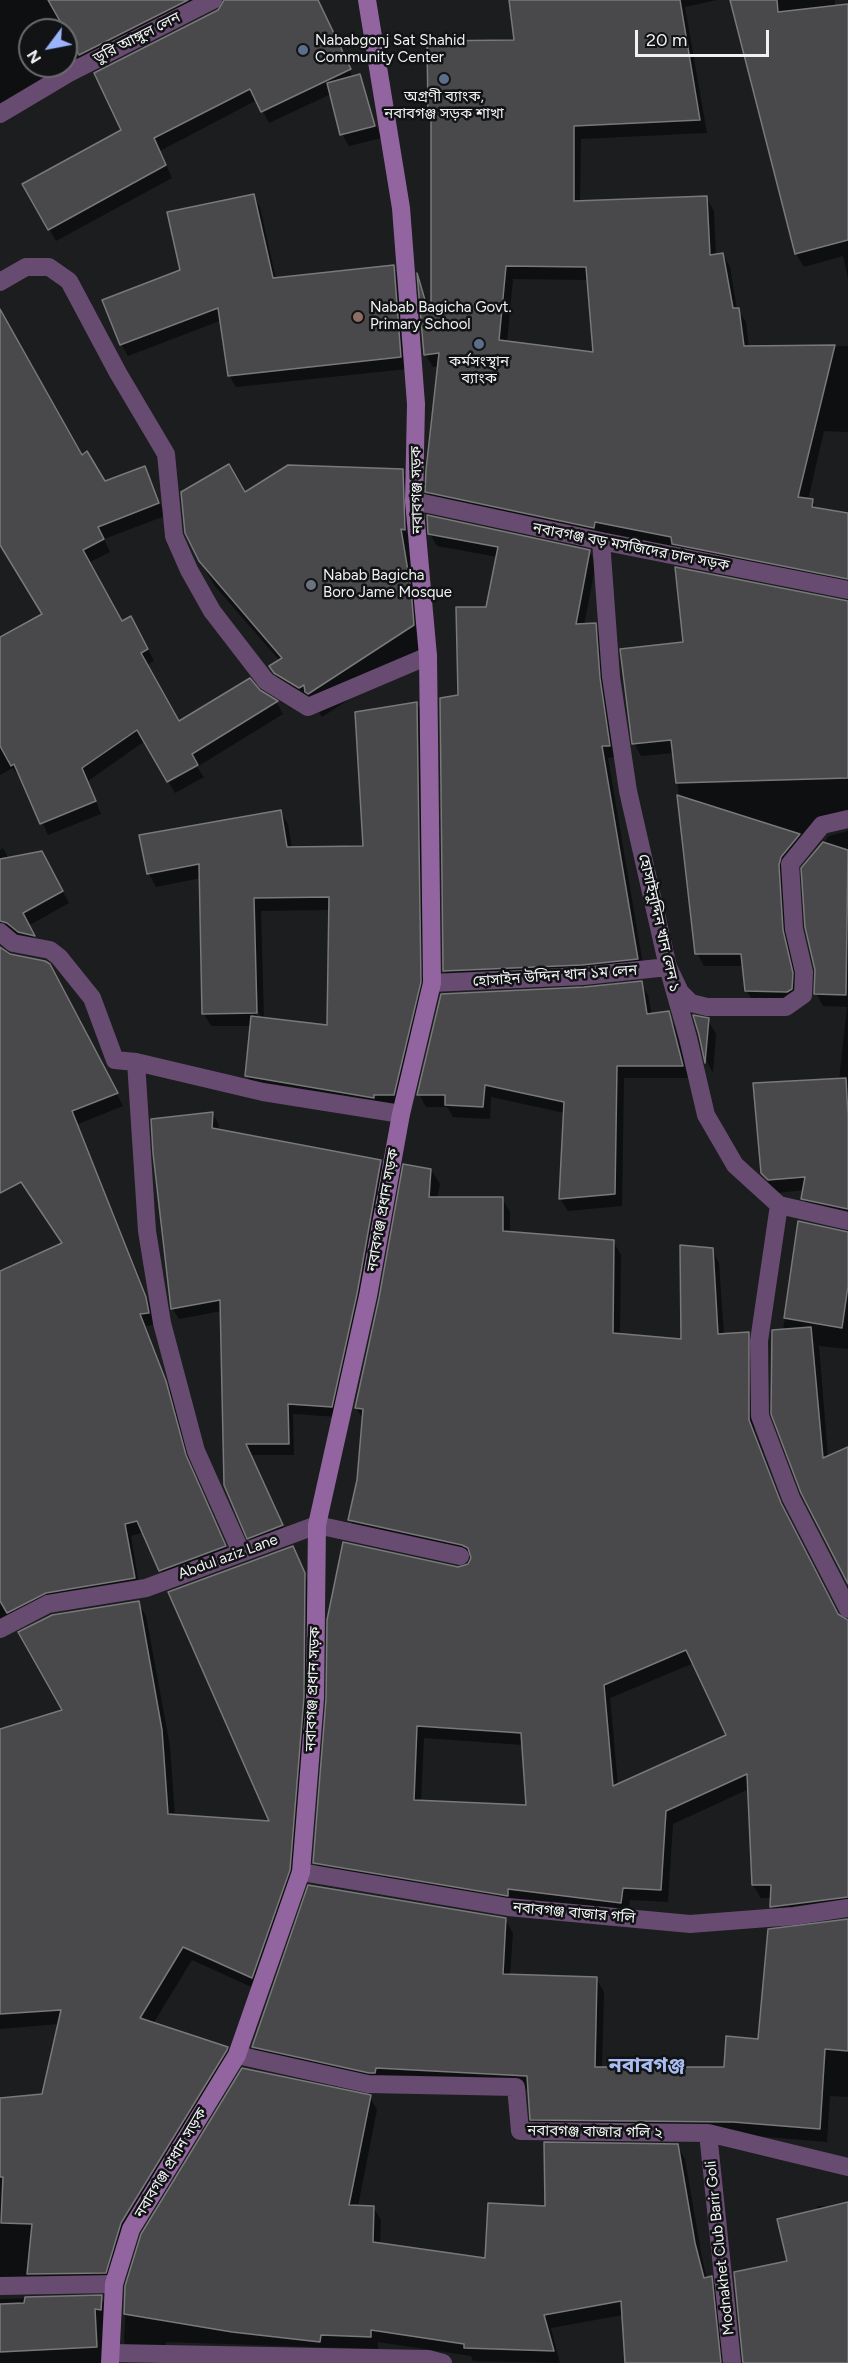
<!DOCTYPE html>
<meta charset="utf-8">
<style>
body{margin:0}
#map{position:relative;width:848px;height:2363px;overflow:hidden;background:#1b1d1e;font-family:Figtree,sans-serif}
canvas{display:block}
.north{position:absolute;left:18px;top:18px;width:60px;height:60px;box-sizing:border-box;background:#121315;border:2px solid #6b6c6e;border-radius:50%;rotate:238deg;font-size:16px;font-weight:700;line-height:24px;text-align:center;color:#f0f1f3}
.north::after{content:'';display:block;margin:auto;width:21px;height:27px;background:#9bb4fd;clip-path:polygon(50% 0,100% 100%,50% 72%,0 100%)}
.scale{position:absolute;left:635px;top:30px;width:134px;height:27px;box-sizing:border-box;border:3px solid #f0f1f3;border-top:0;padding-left:8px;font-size:18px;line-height:21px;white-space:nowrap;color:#f0f1f3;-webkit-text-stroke:4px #121315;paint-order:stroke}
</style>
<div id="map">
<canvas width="848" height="2363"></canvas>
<div class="north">N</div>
<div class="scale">20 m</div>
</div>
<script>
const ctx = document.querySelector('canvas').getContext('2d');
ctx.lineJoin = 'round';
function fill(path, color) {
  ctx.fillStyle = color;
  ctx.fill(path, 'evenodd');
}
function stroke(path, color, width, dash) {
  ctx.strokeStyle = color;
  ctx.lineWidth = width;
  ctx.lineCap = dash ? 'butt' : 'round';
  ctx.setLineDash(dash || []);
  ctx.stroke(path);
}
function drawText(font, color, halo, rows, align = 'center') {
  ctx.font = font + ' Figtree,"Noto Sans Bengali",sans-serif';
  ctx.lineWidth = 5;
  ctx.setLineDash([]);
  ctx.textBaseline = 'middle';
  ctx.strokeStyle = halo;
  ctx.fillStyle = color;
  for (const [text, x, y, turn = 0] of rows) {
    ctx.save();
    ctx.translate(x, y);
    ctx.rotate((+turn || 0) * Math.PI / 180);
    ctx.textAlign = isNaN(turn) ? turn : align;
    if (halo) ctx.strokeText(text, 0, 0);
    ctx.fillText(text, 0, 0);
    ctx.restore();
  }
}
fill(new Path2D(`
 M0 0H316L382 138 349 146 342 134 331 94 269 123 257 100 160 151 172 178 56 241 24 184 123 131 225 2 221 0 0 105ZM30 30H66V66H30Z
 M510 0H717L685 7 707 133 581 139 580 202 706 198 714 211 716 255 723 254 730 267 737 309 746 322 749 348 848 346V432L824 431 808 500 812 501 816 508 848 512V590L435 505 427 492 439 367H433L425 354 419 279 429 305 433 304 437 124 430 112 515 42ZM513 279 589 280 595 354 507 343Z
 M731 0H835V7L848 6V279L843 256 804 267 796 254Z
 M253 196 260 207 276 279 393 267 400 279 407 369 236 387 229 375 222 320 128 356 121 344 182 271Z
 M0 354 81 457 105 483 144 468 151 480 165 516 104 539 110 552 88 563 122 623 138 630 154 661 147 665 178 723 259 691 277 703 283 714 197 767 204 777 175 793 145 741 88 781 101 814 48 835 21 776 19 777 13 768 0 775V639L44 615 0 542Z
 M403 471 416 494 427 649 322 717 317 709 284 690 271 667 280 661 214 585 200 560 245 494Z
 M430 534 589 551 596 563 584 625H595L602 637 616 757 608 758 644 970 451 983 445 971 460 696 488 608 498 557 437 546Z
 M848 602V823L826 827 788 870 799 987V1002L754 1003 746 990 744 966H704L697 953 674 753 641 756 634 743 685 644Z
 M417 703 424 716 427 996 401 1107 254 1089 247 1076 252 1026H211L204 1014 201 878 156 887 149 874 141 836 280 811 288 824 292 848H365ZM330 910 329 1027 264 1019 261 911ZM255 1006 262 1019H259L252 1007Z
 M848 831V1220L811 1212 803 1198 804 1190 777 1193 770 1186 762 1173 839 1080 847 1007 823 1006 816 993 817 970 803 868 829 836Z
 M3 848 9 859 41 853 69 903 28 926 40 947 0 936V850Z
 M0 948 10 955 56 978 123 1106 78 1124 153 1311 155 1325 146 1326 172 1395 192 1469 232 1559 167 1583 144 1532 131 1536 140 1590 50 1606 0 1628V1273L64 1244 0 1150Z
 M641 983 648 995 652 1015 668 1013 675 1026 689 1078H624L622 1206 568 1211 560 1199 565 1113 491 1097 490 1119 453 1117 447 1107H426L419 1094 584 989Z
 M695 1017 708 1020 716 1034 713 1073 707 1062Z
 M213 1114 219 1125 218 1131 380 1162 387 1173 338 1417 293 1414 294 1455H251L288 1537 255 1549 249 1538 222 1311 179 1319 172 1308Z
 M405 1166 432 1171 440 1184 437 1198H502L510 1212V1233L613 1241 621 1255 620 1335 682 1341 712 1249 719 1263 724 1335 748 1333 756 1346 755 1431 787 1517 838 1616 848 1622V1910L779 1919 771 1906 772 1898H761L753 1885 749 1789 673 1824 668 1902 630 1900 628 1915 322 1875 315 1862 458 1569 469 1565 473 1558 357 1533 350 1520 358 1480 364 1421 356 1408 381 1298ZM694 1663 728 1736 618 1785 610 1698ZM424 1738 523 1745 528 1807 421 1802Z
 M800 1223 848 1233V1349L819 1346 828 1457 848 1449V1581L773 1414 772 1342 773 1331 783 1330Z
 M292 1548 312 1589 297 1884 260 1991 192 1960 153 2024 227 2048 235 2062 129 2238 113 2287 0 2293V2100L44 2095 59 2024 0 2029V1730L64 1711 138 1602 146 1616 170 1746 175 1816 271 1823Z
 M505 1919 513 1933 510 1976 596 1978 604 1992 602 2069H726L760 2040 848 1921V2097L830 2096 827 2142 741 2135 539 2133 532 2119 529 2089 383 2080 261 2060 253 2047Z
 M370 2097 377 2110 358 2206 373 2207 381 2220 380 2244 487 2260 547 2207 677 2145 685 2159 702 2258 707 2279 711 2278 718 2291 726 2363H628L623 2315 551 2328 560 2363 473 2361 471 2356 378 2342V2349L166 2342 164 2355H131L124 2342 127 2286Z
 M817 2206H848V2363H745L789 2262 817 2211Z
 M101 2297 109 2311 107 2363H0V2299Z`), '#0007');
const building = new Path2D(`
 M48 0H188L79 55Z
 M224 0H318L351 69 261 112 250 89 154 138 166 165 48 230 22 184 121 130 94 73 218 10Z
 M509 0H680L700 120 574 126V201L707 196 710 255 723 253 733 308H739L744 346 835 345 798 497 813 499 812 507 848 513V579L672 544 671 537 595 522 594 528 425 492 426 470 439 353 424 355 417 273 426 303H431V112L428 113 427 41 514 40ZM506 266 586 267 593 352 499 340Z
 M730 0H777L778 12 848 4V240L795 254Z
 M360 74 375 126 340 135 327 83Z
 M254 194 273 278 394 265 401 357 228 376 218 308 120 345 102 300 180 270 167 212Z
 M0 309 82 455 87 451 105 481 145 466 159 503 98 527 104 539 83 550 122 621 131 616 148 649 141 653 179 721 250 678 260 690 278 701 192 754 198 765 167 782 137 730 82 768 96 801 40 824 14 764 11 766 0 746V637L42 614 0 545Z
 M229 464 245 492 288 465 403 469 405 530 401 529 411 589 414 625 308 694 305 692 304 685 299 688 274 673 269 666 282 658 199 561 185 533 181 492Z
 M427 515 590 550 576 624 596 623 600 678 610 746H602L638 959 582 965 443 971 440 698 458 695 456 607H486L498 547 428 534Z
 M675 567 848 601V778L676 783 671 740 632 744 620 649 683 642Z
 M417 702 421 982 394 1095H374V1098L245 1076 251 1016 327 1025 329 897 254 898 257 1013 202 1014 199 864 147 874 139 835 281 810 287 847 363 846 355 712Z
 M677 795 800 834 781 857 779 865 783 930 793 973 792 989 787 992 745 991 741 954H695Z
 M823 842 848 850 846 995 814 994 815 970 805 927 801 868Z
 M42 851 63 891 23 913 35 936 18 932 7 923 0 921V859Z
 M0 947 10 954 45 961 50 964 118 1093 72 1111 146 1297 149 1313 140 1314 166 1381 186 1455 226 1546 159 1571 137 1521 125 1524 135 1578 46 1593 7 1613 0 1601V1271L62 1243 21 1182 0 1193Z
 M642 981 647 1014 669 1011 683 1066H617L615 1194 559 1199 564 1102 485 1085 483 1107 445 1105V1095H417L441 994 584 987Z
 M693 1015 709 1018 705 1063 699 1035Z
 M846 1078 848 1116V1209L801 1199 805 1177 768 1180 761 1173 753 1083Z
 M213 1112 212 1128 381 1160 357 1294 332 1407 288 1404 289 1444H246L283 1525 247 1539 224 1485 220 1300 171 1309 153 1153 151 1119Z
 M403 1164 431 1169 429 1197H503V1231L614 1240 613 1333 681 1339 680 1245 713 1248 718 1334 749 1332V1420L781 1503 838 1614 848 1620V1897L770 1907 771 1885H752L747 1774 666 1811 661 1890 623 1888 621 1903 508 1889V1896L313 1863 326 1699 327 1620 343 1542 458 1567 468 1564 471 1558 468 1548 462 1545 348 1520 357 1480 363 1409 355 1408 379 1298ZM686 1650 726 1735 613 1786 604 1685ZM417 1726 521 1733 526 1805 414 1800Z
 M798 1221 848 1232V1286L842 1328 784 1318Z
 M811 1327 823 1458 848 1447V1584L801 1493 771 1414 772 1330Z
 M293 1546 305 1573 304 1697 290 1870 252 1978 183 1947 140 2018 228 2047 227 2050 121 2223 106 2273 27 2274 32 2224 1 2223 3 2177H0V2098L42 2094 61 2010 0 2014V1729L62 1710 18 1632 52 1615 139 1601 162 1730 168 1814 269 1821 168 1592Z
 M308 1885 506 1918 503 1974 597 1977 595 2067H724L726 2036 758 2039 768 1929 848 1919V2051L825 2049 820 2129 733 2122 530 2120 527 2076 376 2068 375 2073H369L252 2047Z
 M242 2068 371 2095 349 2205 374 2206 373 2242 485 2258 488 2203 545 2206 544 2142 678 2144 695 2243 704 2278 712 2276 721 2363H625L621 2301 544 2315 554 2351 464 2348V2344L371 2330V2337L321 2335 320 2342 232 2332 124 2314 125 2286 141 2234Z
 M848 2202V2363H743L734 2272 787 2261 777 2219Z
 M102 2295 101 2310 95 2309 97 2347 0 2352V2304L24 2303 25 2297Z`);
fill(building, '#49494b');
stroke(building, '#79797c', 1.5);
stroke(new Path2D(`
 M0 114 69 73 213 0
 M0 282 26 267H49L69 281 118 373 166 454 174 536 189 570 212 611 266 681 308 707 428 656
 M414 501 601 541 848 590
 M601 541 611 677 628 791 668 967 688 1038 706 1115 735 1165 779 1205 848 1221
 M0 932 13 943 50 950 59 957 92 998 115 1060 136 1062 263 1092 401 1114
 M432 983 583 976 668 967 680 992 691 1003 707 1007H786L803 995 804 972 794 929 790 864 822 825 848 819
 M136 1062 147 1231 162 1323 196 1451 241 1552
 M779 1205 759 1341 760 1416 791 1498 848 1609
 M0 1629 48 1604 146 1588 317 1525 460 1556
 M301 1872 508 1907 690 1924 794 1916 848 1908
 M237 2055 368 2084 516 2087 520 2131 708 2133 848 2167
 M708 2133 732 2363
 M0 2286 114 2284
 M112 2353 428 2359 443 2363`), '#684b70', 18);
stroke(new Path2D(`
 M110 2363 114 2284 131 2229 237 2055 301 1872 315 1698 317 1525 368 1296 401 1114 432 983 428 656 414 501 416 404 401 208 367 0`), '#9365a0', 18);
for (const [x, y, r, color] of [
 [303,50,6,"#5c6f8a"],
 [444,79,6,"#5c6f8a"],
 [358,317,6,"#8d6e63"],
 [479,344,6,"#5c6f8a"],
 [311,585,6,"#6b7280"]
]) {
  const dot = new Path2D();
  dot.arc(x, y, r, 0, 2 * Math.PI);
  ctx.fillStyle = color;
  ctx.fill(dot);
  stroke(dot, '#121315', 2);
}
drawText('15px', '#f0f1f3', '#121315', [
 ["ডুরি আঙ্গুল লেন",137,38,-27],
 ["নবাবগঞ্জ সড়ক",417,490,-91],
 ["নবাবগঞ্জ বড় মসজিদের ঢাল সড়ক",631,547,11],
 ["হোসাইনুদ্দিন খান লেন ১",659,923,77],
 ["হোসাইন উদ্দিন খান ১ম লেন",555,976,-4],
 ["নবাবগঞ্জ প্রধান সড়ক",383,1210,-80],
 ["Abdul aziz Lane",228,1557,-20],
 ["নবাবগঞ্জ প্রধান সড়ক",313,1689,-88],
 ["নবাবগঞ্জ বাজার গলি",574,1913,5],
 ["নবাবগঞ্জ বাজার গলি ২",595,2132,1],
 ["নবাবগঞ্জ প্রধান সড়ক",171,2163,-59],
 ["Modnakhet Club Barir Goli",720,2248,-96]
]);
drawText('15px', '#f0f1f3', '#121315', [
 ["Nababgonj Sat Shahid",315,41],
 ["Community Center",315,58],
 ["অগ্রণী ব্যাংক,",444,97,"center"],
 ["নবাবগঞ্জ সড়ক শাখা",444,114,"center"],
 ["Nabab Bagicha Govt.",370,308],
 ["Primary School",370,325],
 ["কর্মসংস্থান",479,362,"center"],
 ["ব্যাংক",479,379,"center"],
 ["Nabab Bagicha",323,576],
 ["Boro Jame Mosque",323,593]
], 'left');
drawText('bold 21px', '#a9bdf3', '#121315', [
 ["নবাবগঞ্জ",647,2066]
]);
</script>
